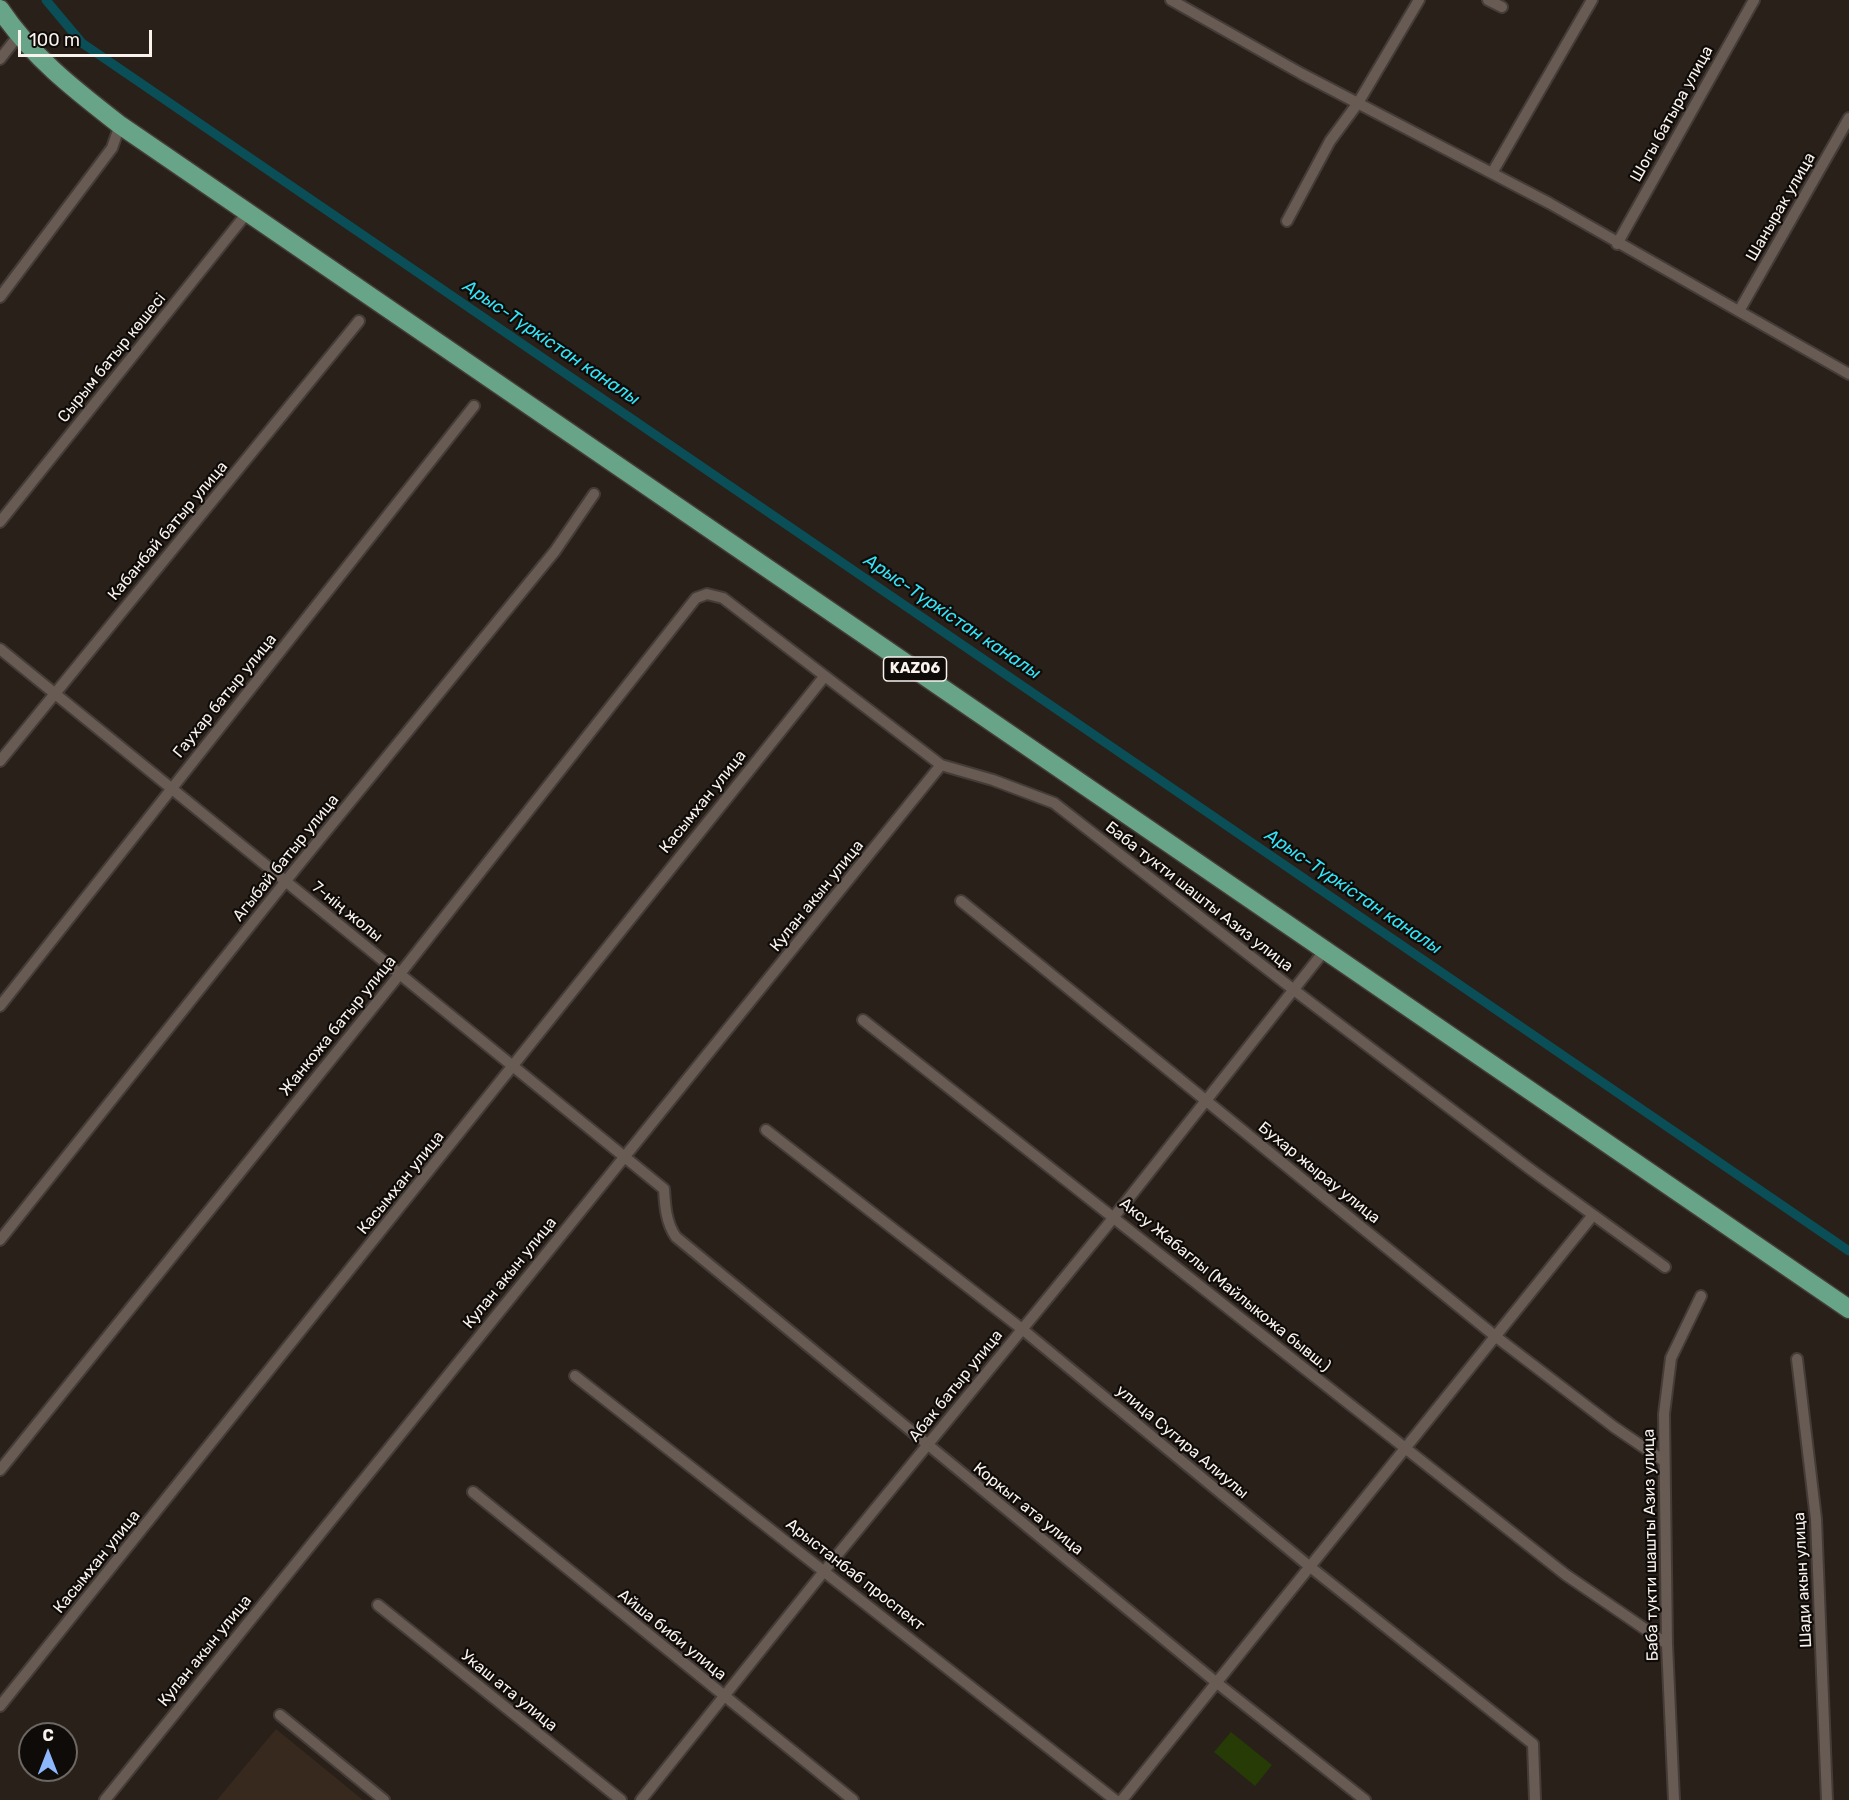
<!DOCTYPE html>
<meta charset="utf-8">
<style>
body{margin:0}
#map{position:relative;width:1849px;height:1800px;overflow:hidden;background:#292019;font-family:Rubik,sans-serif}
canvas{display:block}
.north{position:absolute;left:18px;top:1722px;width:60px;height:60px;box-sizing:border-box;background:#0f0b08;border:2px solid #6d6764;border-radius:50%;rotate:0deg;font-size:16px;font-weight:700;line-height:24px;text-align:center;color:#f9f2ed}
.north::after{content:'';display:block;margin:auto;width:21px;height:27px;background:#8db9fc;clip-path:polygon(50% 0,100% 100%,50% 72%,0 100%)}
.scale{position:absolute;left:18px;top:30px;width:134px;height:27px;box-sizing:border-box;border:3px solid #f9f2ed;border-top:0;padding-left:8px;font-size:18px;line-height:21px;white-space:nowrap;color:#f9f2ed;-webkit-text-stroke:4px #0f0b08;paint-order:stroke}
</style>
<div id="map">
<canvas width="1849" height="1800"></canvas>
<div class="north">С</div>
<div class="scale">100 m</div>
</div>
<script>
const ctx = document.querySelector('canvas').getContext('2d');
ctx.lineJoin = 'round';
function fill(path, color) {
  ctx.fillStyle = color;
  ctx.fill(path, 'evenodd');
}
function stroke(path, color, width, dash) {
  ctx.strokeStyle = color;
  ctx.lineWidth = width;
  ctx.lineCap = dash ? 'butt' : 'round';
  ctx.setLineDash(dash || []);
  ctx.stroke(path);
}
function drawText(font, color, halo, rows, align = 'center') {
  ctx.font = font + ' Rubik,sans-serif';
  ctx.lineWidth = 4.5;
  ctx.setLineDash([]);
  ctx.textBaseline = 'middle';
  ctx.strokeStyle = halo;
  ctx.fillStyle = color;
  for (const [text, x, y, turn = 0] of rows) {
    ctx.save();
    ctx.translate(x, y);
    ctx.rotate((+turn || 0) * Math.PI / 180);
    ctx.textAlign = isNaN(turn) ? turn : align;
    if (halo) ctx.strokeText(text, 0, 0);
    ctx.fillText(text, 0, 0);
    ctx.restore();
  }
}
fill(new Path2D(`
 M276 1729 363 1800H217Z`), '#38291f');
fill(new Path2D(`
 M1231 1732 1272 1765 1255 1786 1214 1752Z`), '#263b06');
stroke(new Path2D(`
 M46 0 82 43 1849 1251`), '#0a4f57', 9);
const minor = new Path2D(`
 M1171 0 1302 74 1549 203 1849 374
 M1488 0 1502 7
 M0 59 18 36
 M1492 173 1592 0
 M1287 221 1330 141 1358 103 1419 0
 M1617 244 1754 0
 M0 297 112 148 120 125
 M1739 311 1849 118
 M0 522 247 213
 M0 649 664 1189C665 1206 666 1223 676 1237L1217 1683 1365 1800
 M0 761 359 321
 M961 901 1495 1336 1614 1427 1664 1461
 M0 1006 474 406
 M863 1020 1566 1575 1667 1644
 M766 1130 1022 1329 1309 1566 1533 1744 1535 1800
 M0 1240 297 867 555 551 594 494
 M1797 1359 1816 1519 1827 1800
 M575 1376 1115 1800
 M0 1470 399 975 696 598 707 594 723 598 941 765 993 780 1054 803 1294 990 1530 1169 1665 1267
 M473 1492 853 1800
 M378 1605 621 1800
 M0 1706 824 677
 M280 1715 384 1800
 M105 1800 941 765
 M641 1800 825 1570 1106 1227 1325 950
 M1122 1800 1593 1215
 M1674 1800 1667 1644 1664 1414 1671 1358 1701 1296`);
const trunk = new Path2D(`
 M0 9C32 57 75 90 120 125L1849 1309`);
stroke(minor, '#453c38', 14);
stroke(trunk, '#453c38', 21);
stroke(minor, '#675b54', 10);
stroke(trunk, '#68a487', 18);
for (const [x, y, w] of [
 [915,669,63]
]) {
  const box = new Path2D();
  box.roundRect(x - w / 2, y - 12, w, 24, 4.5);
  ctx.fillStyle = '#0f0b08';
  ctx.fill(box);
  stroke(box, '#f9f2ed', 1.5);
}
drawText('bold 15px', '#f9f2ed', null, [
 ["KАZ06",915,669]
]);
drawText('16px', '#f9f2ed', '#0f0b08', [
 ["Шогы батыра улица",1672,114,-61],
 ["Шанырак улица",1781,207,-60],
 ["Сырым батыр көшесі",112,358,-51],
 ["Кабанбай батыр улица",168,531,-50],
 ["Гаухар батыр улица",225,696,-51],
 ["Касымхан улица",703,802,-51],
 ["Агыбай батыр улица",286,858,-51],
 ["Кулан акын улица",817,896,-51],
 ["Баба тукти шашты Азиз улица",1199,897,38],
 ["7-нің жолы",347,912,39],
 ["Жанкожа батыр улица",338,1026,-51],
 ["Бухар жырау улица",1319,1173,39],
 ["Касымхан улица",401,1183,-51],
 ["Кулан акын улица",510,1273,-51],
 ["Аксу Жабаглы (Майлыкожа бывш.)",1225,1285,39],
 ["Абак батыр улица",956,1386,-51],
 ["улица Сугира Алиулы",1182,1442,40],
 ["Коркыт ата улица",1028,1509,39],
 ["Баба тукти шашты Азиз улица",1651,1545,-91],
 ["Касымхан улица",97,1562,-51],
 ["Арыстанбаб проспект",855,1575,38],
 ["Шади акын улица",1803,1580,-93],
 ["Айша биби улица",672,1635,39],
 ["Кулан акын улица",205,1651,-51],
 ["Укаш ата улица",509,1691,39]
]);
drawText('italic 18px', '#32e5f9', '#0f0b08', [
 ["Арыс-Түркістан каналы",551,343,34],
 ["Арыс-Түркістан каналы",952,617,34],
 ["Арыс-Түркістан каналы",1353,892,34]
]);
</script>
